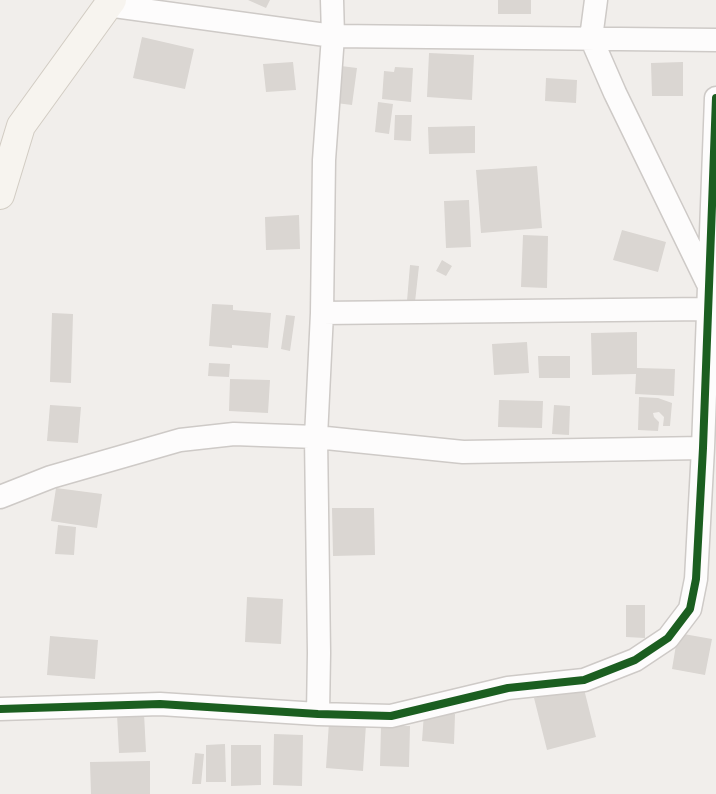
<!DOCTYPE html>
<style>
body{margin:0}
canvas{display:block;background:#f1eeeb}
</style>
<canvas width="716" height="794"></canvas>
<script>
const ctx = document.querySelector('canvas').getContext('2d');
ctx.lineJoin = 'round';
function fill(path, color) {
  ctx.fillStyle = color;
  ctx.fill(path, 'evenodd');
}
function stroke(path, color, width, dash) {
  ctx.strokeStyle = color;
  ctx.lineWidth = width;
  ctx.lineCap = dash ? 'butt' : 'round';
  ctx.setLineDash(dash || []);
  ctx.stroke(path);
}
fill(new Path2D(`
 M248 0H270L266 8Z
 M498 0H531V14H498Z
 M142 37 194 49 185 89 133 78Z
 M429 53 474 55 472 100 427 97Z
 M293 62 296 90 266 92 263 64Z
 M683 62V96H652L651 63Z
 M341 66 357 68 352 105 336 103Z
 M395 67 413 68 411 102 382 99 384 71 394 72Z
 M546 78 577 80 576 103 545 101Z
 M378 102 393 104 389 134 375 132Z
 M395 115H412L411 141 394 140Z
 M475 126V153L429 154 428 127Z
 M537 166 542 228 481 233 476 170Z
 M469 200 471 247 446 248 444 201Z
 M299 215 300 249 266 250 265 217Z
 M622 230 666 242 658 272 613 260Z
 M523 235 548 236 547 288 521 287Z
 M442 260 452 266 446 276 436 271Z
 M410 265 419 266 415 302 407 301Z
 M212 304 233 305V310L271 313 268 348 232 345V348L209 346Z
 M52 313 73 314 71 383 50 382Z
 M286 315 295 316 290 351 281 349Z
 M637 332V368L675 369 674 396 635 394 636 374 592 375 591 333Z
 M527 342 529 373 494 375 492 344Z
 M538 356H570V378H539Z
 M209 363 230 364 229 377 208 376Z
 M230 379 270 380 268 413 229 411Z
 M639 397 658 398 672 403 670 426H663L664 417 659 412 653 413 654 417 659 422 658 431 638 430Z
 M499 400 543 401 542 428 498 427Z
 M50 405 81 407 78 443 47 441Z
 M554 405 570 406 569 435 552 434Z
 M56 488 102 494 97 528 51 521Z
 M332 508H374L375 555 333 556Z
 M58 525 76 527 74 555 55 554Z
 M247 597 283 599 281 644 245 642Z
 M626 605H645V638L626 637Z
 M678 633 712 639 705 675 672 669Z
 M50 636 98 640 95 679 47 675Z
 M583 685 596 737 547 750 534 698Z
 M144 713 146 752 119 753 117 714Z
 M424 713 455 714 454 744 422 741Z
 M329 722 366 724 363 771 326 768Z
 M381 726H410L409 767 380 766Z
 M274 734 303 735 302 786 273 785Z
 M225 744 226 782H206V745Z
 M231 745H261V785L231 786Z
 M195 753 204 754 201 784H192Z
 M150 761V794H91L90 762Z`), '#dad6d2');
const minor = new Path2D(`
 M596 0 591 38 615 93 707 282
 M107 5 333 36 716 40
 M322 313 708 309
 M0 497 51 477 180 440 234 434 316 437 463 452 703 448
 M0 709 160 704 318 714 391 716 508 688 584 680 635 660 668 638 690 609 696 579 703 448 716 98
 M318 714 319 653 316 437 322 313 324 160 333 36 332 0`);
const secondary = new Path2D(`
 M0 195 21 126 112 0`);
stroke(minor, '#cecac7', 25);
stroke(secondary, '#d2ccc3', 30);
stroke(minor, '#fdfcfc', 22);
stroke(secondary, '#f7f4ef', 28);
stroke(new Path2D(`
 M0 709 160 704 318 714 391 716 508 688 584 680 635 660 668 638 690 609 696 579 703 448 716 98`), '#1b5e20', 8);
</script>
